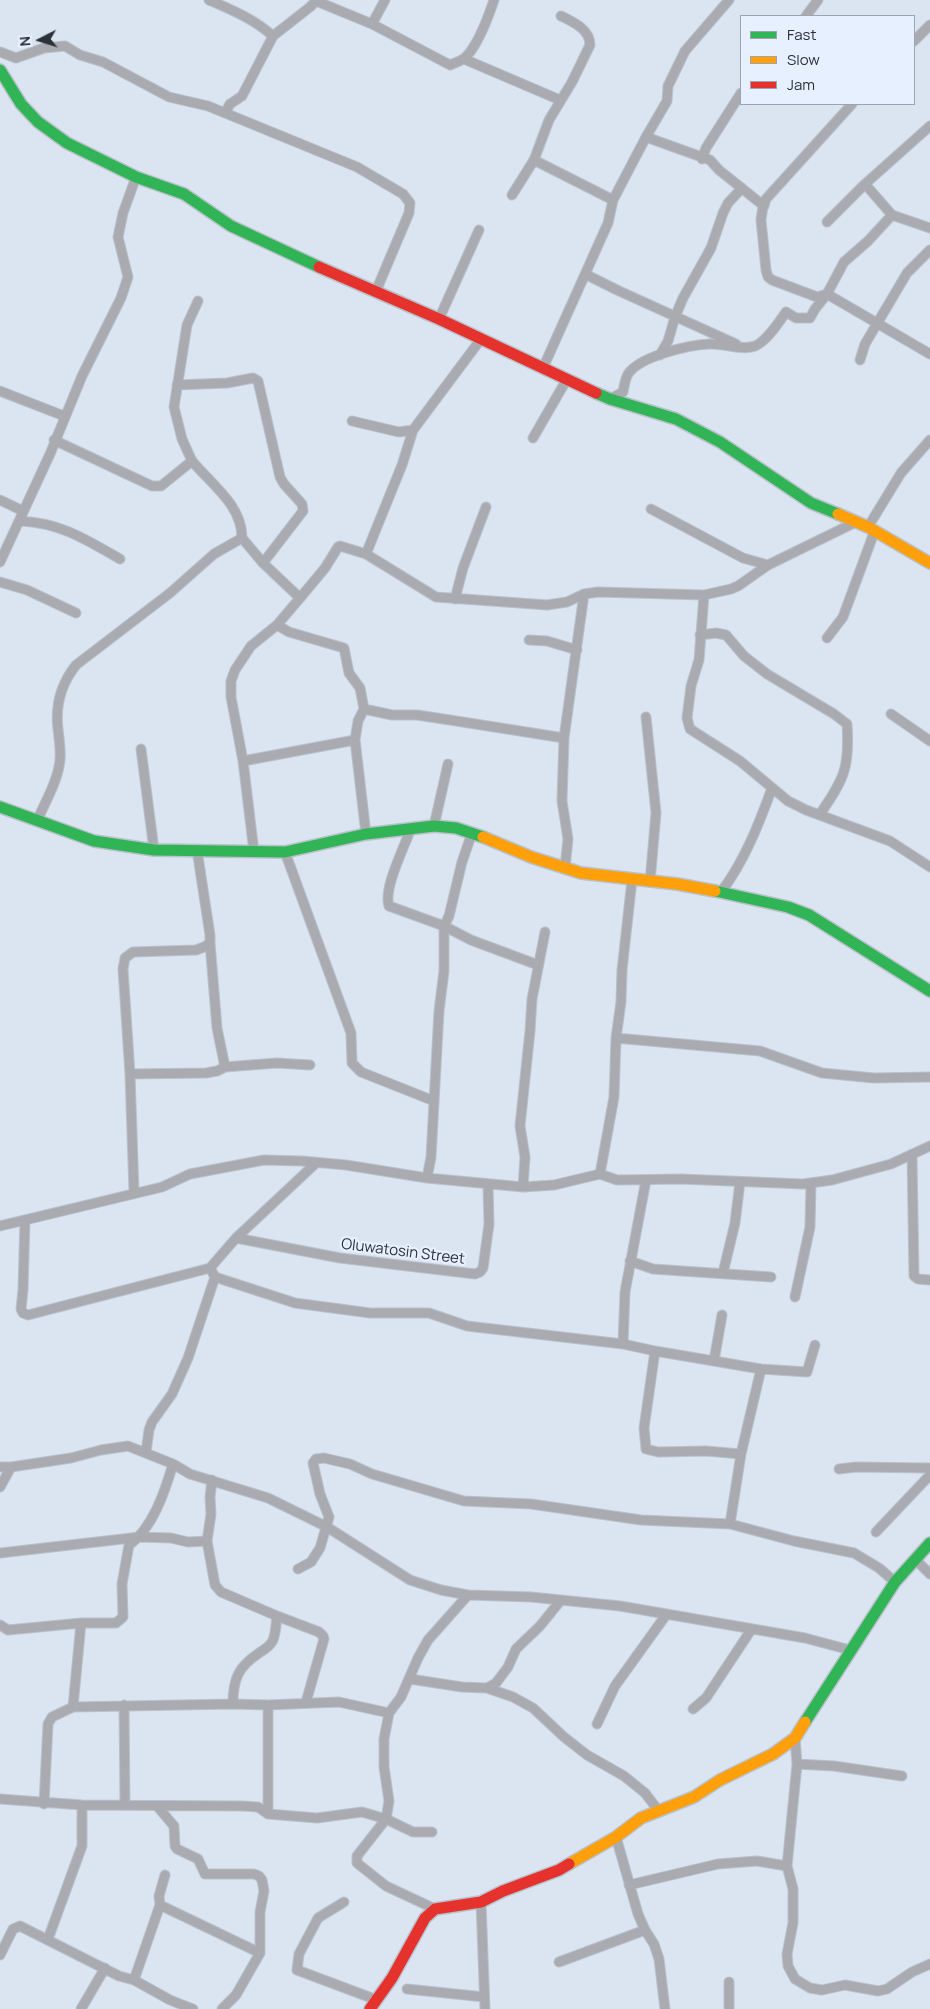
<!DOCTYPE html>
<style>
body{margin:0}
#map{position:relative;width:930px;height:2009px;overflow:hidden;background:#dbe5f1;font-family:Manrope,sans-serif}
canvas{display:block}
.legend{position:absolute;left:740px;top:15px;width:175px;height:90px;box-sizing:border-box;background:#e6f0fe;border:1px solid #9ba4af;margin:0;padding:6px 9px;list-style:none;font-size:15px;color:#2a3139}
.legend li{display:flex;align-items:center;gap:10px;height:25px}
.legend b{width:25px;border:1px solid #9ba4af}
.north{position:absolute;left:15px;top:15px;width:50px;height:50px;-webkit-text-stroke:4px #e6f0fe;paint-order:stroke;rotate:265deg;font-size:14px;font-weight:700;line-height:20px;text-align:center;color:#2a3139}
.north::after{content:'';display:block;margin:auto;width:18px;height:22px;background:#2a3139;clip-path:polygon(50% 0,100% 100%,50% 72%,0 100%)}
</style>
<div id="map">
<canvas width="930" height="2009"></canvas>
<ul class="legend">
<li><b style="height:6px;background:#30b455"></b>Fast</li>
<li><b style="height:6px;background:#ff9f0a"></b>Slow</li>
<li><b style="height:6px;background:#e5322d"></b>Jam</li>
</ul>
<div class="north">N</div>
</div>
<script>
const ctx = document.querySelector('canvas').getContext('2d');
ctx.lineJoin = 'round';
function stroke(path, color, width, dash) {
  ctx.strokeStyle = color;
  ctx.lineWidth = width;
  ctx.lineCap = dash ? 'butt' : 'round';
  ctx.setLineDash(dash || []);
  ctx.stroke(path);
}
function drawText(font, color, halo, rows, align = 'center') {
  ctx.font = font + ' Manrope,sans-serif';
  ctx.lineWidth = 4.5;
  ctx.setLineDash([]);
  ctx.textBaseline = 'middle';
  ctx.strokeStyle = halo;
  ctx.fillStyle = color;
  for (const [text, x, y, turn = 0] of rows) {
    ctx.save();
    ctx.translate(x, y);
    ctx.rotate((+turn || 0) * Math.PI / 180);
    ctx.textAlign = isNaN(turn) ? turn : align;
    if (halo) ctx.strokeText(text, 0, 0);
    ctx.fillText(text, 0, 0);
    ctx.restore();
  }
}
const street = new Path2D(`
 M209 0C232 10 254 19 273 36L242 96 230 104 225 113
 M561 16C573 22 590 29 590 45L572 82 549 120 534 160 613 200
 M806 16 818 0
 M372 24 385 0
 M273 36 310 7 316 1 372 24 450 65C454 63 461 61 465 58 478 45 488 18 494 0
 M914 41 930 25
 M0 52 16 58 44 48 65 46 80 55 103 62 169 97 208 106 357 167 403 194 410 203 409 213 376 291
 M464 59 560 100
 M852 104 766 199 764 206H763L761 220 766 270 768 277 772 280 817 297 827 294 930 354
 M930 126 865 184 892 215 930 228
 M646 137 710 160 719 170 764 206
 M702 159 706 148 741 93
 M512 195 534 160
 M827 222 865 184
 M585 274 617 290 736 344
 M439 319 479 230
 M660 355 668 341 675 317 683 298 711 248 723 213 728 203 742 188
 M860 360 865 344 907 273 930 250
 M543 368 608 223 613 200 646 137 667 101 668 86 685 51 729 0
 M177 385 227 383 253 378 258 381 280 477 284 484 302 504 303 511 263 563
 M0 391 64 416
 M610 399 623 392C624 387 625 379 628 374 640 356 689 345 709 344 724 343 741 351 755 346 767 341 779 322 786 312L796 318H810L815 309 827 294 844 262 868 241 892 215
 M352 421 399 432 413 430
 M533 438 567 379
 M54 440 152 486H161L192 461 182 439 174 407 187 325 198 301
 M192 461C212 485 242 505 242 538L263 563 300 598 325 568 338 547 340 546 366 554 436 597 547 605 567 602 584 594 598 592 704 595 731 589 738 586 768 565 856 522
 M0 500 23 511
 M651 509 743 558 768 565
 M20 521C61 523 85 539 120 559
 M868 527 901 473 930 440
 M366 554 402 465 413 430 481 339
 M0 562 50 454 82 376 121 298 128 277 118 237 123 213 136 177
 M0 582 27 590 76 613
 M704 595 699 660 691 686 687 718 690 729 740 761 788 801 806 810 890 841 930 867
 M455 599 463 568 486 507
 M700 635 716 633 726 635 744 656 767 674 834 714 847 724C850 768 844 779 820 814
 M827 638 843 617 875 530
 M529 640 547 641 577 650
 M364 709 392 715H417L450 720 564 738 562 801 568 839 565 867
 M891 714 930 741
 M646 717 656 813 650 882
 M564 738 584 594
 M355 740 366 834
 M141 749 154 850
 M243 761 355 740 358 721 364 709 360 688 349 673 344 648 289 632 277 625
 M37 821C45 802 58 781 60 760 61 750 59 739 58 729 55 705 61 684 76 665L170 593 214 554 242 538
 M434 826 448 764
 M411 828C405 846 383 888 389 906L444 926 471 940 538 965
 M254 852 243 761 231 697V681L235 670 251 646 277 625 300 598
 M285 852 351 1033 352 1063 361 1072 434 1101
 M721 892C744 862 759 824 772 788
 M210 943 217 1028 225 1067
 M616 1038 621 1002 622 970 632 880
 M130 1074 206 1073 217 1071 225 1067 277 1063 310 1065
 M912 1154 914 1276 918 1279 930 1280
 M600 1174 614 1097 616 1038 760 1051 822 1073 874 1078 930 1077
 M427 1178 431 1157 439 1011 444 971V926L449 916 462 862 472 833
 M523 1187 525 1157 520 1126 530 1031 532 999 545 932
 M134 1192 130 1074 123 969 125 958 133 952 196 950 204 947 210 943V935L197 850
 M25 1220 23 1290 21 1309 23 1313 28 1315 210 1268 236 1238 316 1163
 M0 1226 162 1187 190 1174 264 1160 302 1161 346 1165 427 1178 523 1187 554 1185 600 1174 617 1180 681 1179 803 1184 832 1180 891 1164 930 1146
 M236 1238 340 1258 475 1274 480 1272 483 1268 489 1224 488 1185
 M630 1261 653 1269 771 1277
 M210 1268 215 1277 295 1303 370 1313H429L467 1326 623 1344 655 1351 761 1369 807 1372 815 1345
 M723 1273 735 1223 740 1182
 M795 1297 810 1227 811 1183
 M623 1344 625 1292 646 1180
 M655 1351 644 1428 646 1449 658 1452 706 1451 741 1454
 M714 1361 722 1315
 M146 1452 149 1430 152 1422 172 1394 188 1358 215 1277
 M0 1467H11L71 1458 101 1450 128 1446 173 1464 190 1474 268 1498 327 1527 410 1580 441 1590 468 1595 531 1597 620 1606 805 1638 850 1650
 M839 1469 856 1467 930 1468
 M0 1487 11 1467
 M730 1524 741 1454 761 1369
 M876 1532 930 1475
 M207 1541 211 1514 210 1497 212 1480
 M0 1553 140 1537 171 1538 188 1542 207 1541 215 1585 221 1592 277 1616C276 1623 276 1633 273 1640 271 1645 264 1650 259 1653 238 1667 233 1679 233 1704
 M916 1560 930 1574
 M298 1569 311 1562 320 1548 329 1517 320 1494 313 1463 316 1459 324 1458 350 1464 372 1474 464 1501 531 1504 641 1520 730 1524 794 1541 854 1553 879 1568 895 1582
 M277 1616 319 1632 323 1636 324 1639 306 1702
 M0 1625 8 1630 81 1623H116L123 1617 122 1584 129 1545C153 1528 165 1491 173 1464
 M410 1679 462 1687 487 1688 496 1683 508 1667 516 1649 540 1626 561 1600
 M487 1688 513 1697 533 1708 564 1737 587 1755 624 1776 645 1793 658 1810
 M124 1705 125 1805
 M73 1707 233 1704 268 1705 339 1702 389 1713
 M693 1709 706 1698 751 1630
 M597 1724 615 1686 666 1615
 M795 1738 797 1764 787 1866 793 1889V1923L787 1954 788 1966 795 1979 810 1988 822 1990 845 1985 878 1991 887 1989 912 1972 930 1964
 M797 1764 834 1766 902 1776
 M0 1799 82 1805 242 1806 258 1807 268 1814 317 1818 362 1812 386 1819 413 1832H432
 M44 1804 48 1724 52 1717 73 1707 81 1623
 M157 1806 174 1826 175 1846 177 1849 198 1859 205 1874H254L259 1876 262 1880 264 1891 260 1912V1953L236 1995 222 2009
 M268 1814V1705
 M616 1837 638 1914 645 1930 654 1944 659 1959 665 2009
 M165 1875 159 1896 160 1905 260 1953
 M629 1885 718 1864 757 1861 787 1866
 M344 1902 318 1918 299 1954 297 1970 377 2000
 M481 1902 485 2009
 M435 1909 386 1886 357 1863V1856L386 1819 389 1801 384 1767V1739L389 1713 401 1697 418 1658 428 1640 468 1595
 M48 1939 82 1846V1805
 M0 1955 13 1929 20 1926 119 1976 134 1980 170 2000 193 2009
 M559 1962 645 1930
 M134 1980 160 1905
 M729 1982V2009
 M407 1989 484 1997
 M81 2009 105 1968`);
const fast = new Path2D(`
 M0 70 21 104 38 122 67 143 136 177 184 194 231 226 319 267
 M596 393 610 399 676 419 720 442 811 503 838 514
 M0 807 94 841 154 850 285 852 366 834 434 826 456 828 483 837
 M715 891 788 907 809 915 930 991
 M805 1722 895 1582 930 1543`);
const slow = new Path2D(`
 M838 514 868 527 930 563
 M483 837 531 857 581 873 677 884 715 891
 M569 1864 616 1837 641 1818 694 1797 720 1780 773 1754 795 1738 805 1722`);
const jam = new Path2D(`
 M319 267 439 319 596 393
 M370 2009 392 1978 425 1918 435 1909 481 1902 503 1891 559 1870 569 1864`);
stroke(street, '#b9c1cb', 11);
stroke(fast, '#b9c1cb', 14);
stroke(slow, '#b9c1cb', 14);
stroke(jam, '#b9c1cb', 14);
stroke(street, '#aaabb0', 9);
stroke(fast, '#30b455', 11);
stroke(slow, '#ff9f0a', 11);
stroke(jam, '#e5322d', 11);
drawText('15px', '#2a3139', '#e6f0fe', [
 ["Oluwatosin Street",403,1252,7]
]);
</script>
